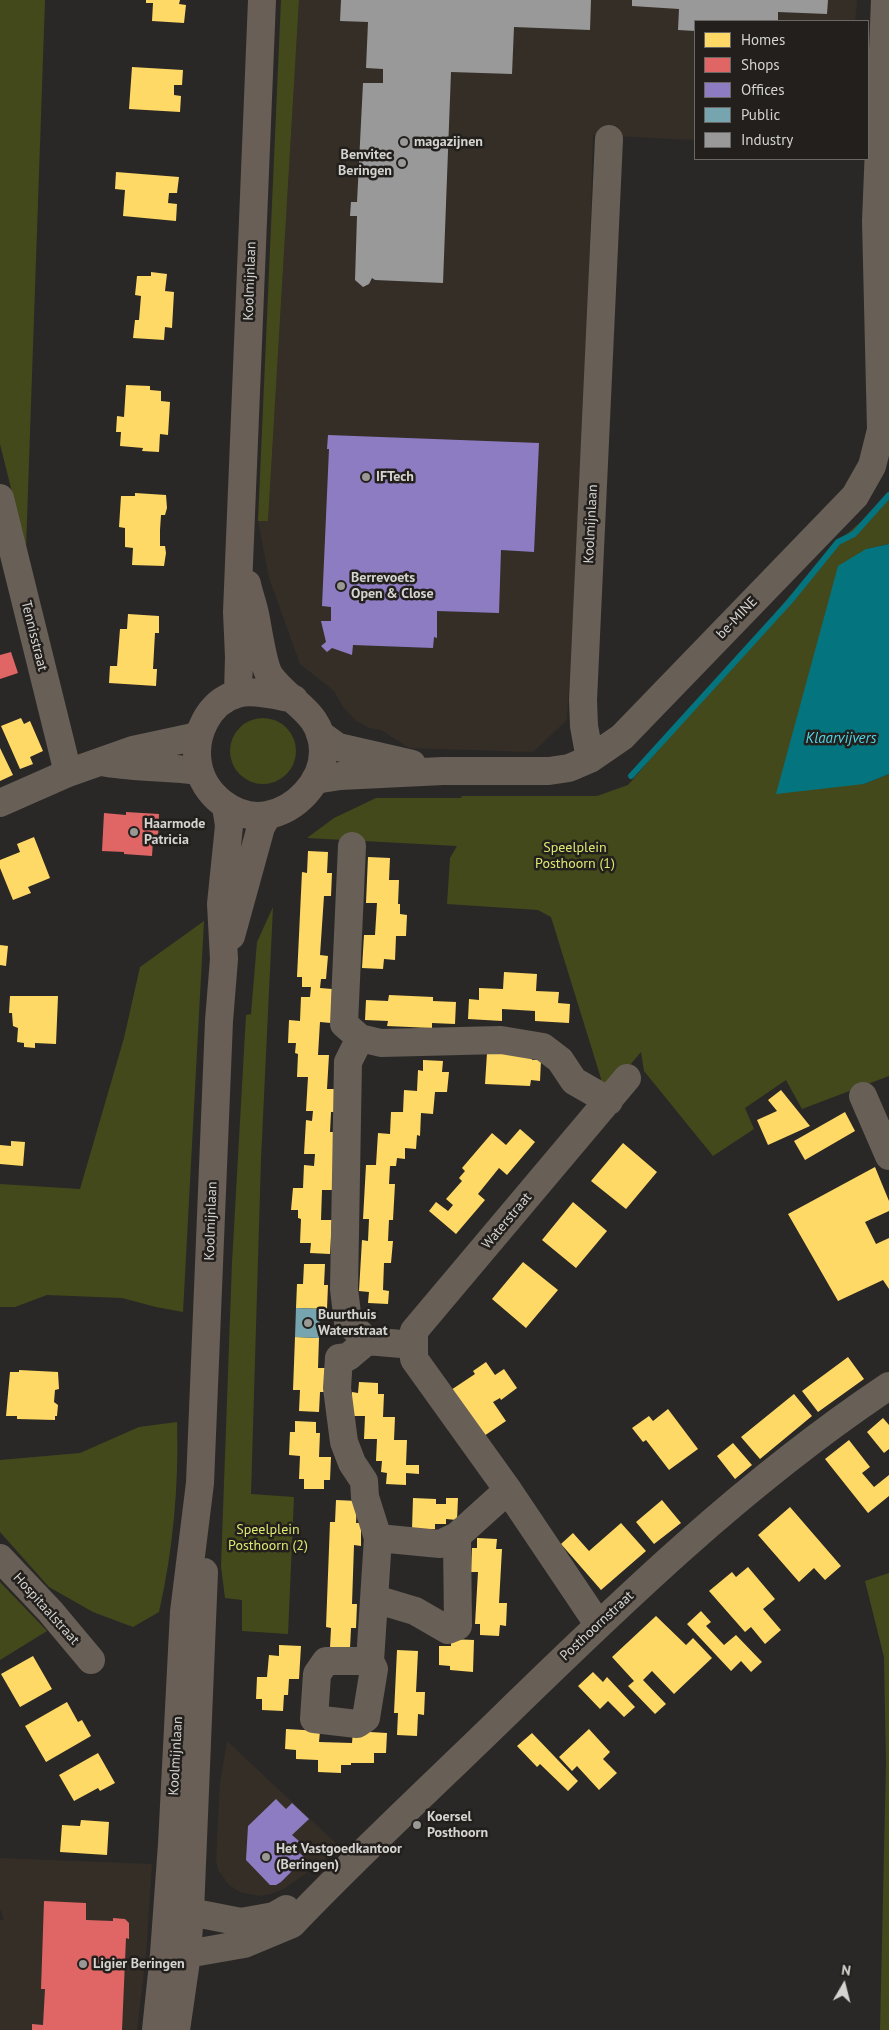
<!DOCTYPE html>
<style>
body{margin:0}
#map{position:relative;width:889px;height:2030px;overflow:hidden;background:#2a2826;font-family:"PT Sans",sans-serif}
canvas{display:block}
.legend{position:absolute;left:694px;top:20px;width:175px;height:140px;box-sizing:border-box;background:#221f1c;border:1px solid #6a6764;margin:0;padding:6px 9px;list-style:none;font-size:15px;color:#d5d4d1}
.legend li{display:flex;align-items:center;gap:10px;height:25px}
.legend b{width:25px;border:1px solid #6a6764}
.north{position:absolute;left:819px;top:1960px;width:50px;height:50px;-webkit-text-stroke:4px #221f1c;paint-order:stroke;rotate:8deg;font-size:14px;font-weight:700;line-height:20px;text-align:center;color:#d5d4d1}
.north::after{content:'';display:block;margin:auto;width:18px;height:22px;background:#d5d4d1;clip-path:polygon(50% 0,100% 100%,50% 72%,0 100%)}
</style>
<div id="map">
<canvas width="889" height="2030"></canvas>
<ul class="legend">
<li><b style="height:14px;background:#ffd966"></b>Homes</li>
<li><b style="height:14px;background:#e06666"></b>Shops</li>
<li><b style="height:14px;background:#8e7cc3"></b>Offices</li>
<li><b style="height:14px;background:#76a5af"></b>Public</li>
<li><b style="height:14px;background:#999"></b>Industry</li>
</ul>
<div class="north">N</div>
</div>
<script>
const ctx = document.querySelector('canvas').getContext('2d');
ctx.lineJoin = 'round';
function fill(path, color) {
  ctx.fillStyle = color;
  ctx.fill(path, 'evenodd');
}
function stroke(path, color, width, dash) {
  ctx.strokeStyle = color;
  ctx.lineWidth = width;
  ctx.lineCap = dash ? 'butt' : 'round';
  ctx.setLineDash(dash || []);
  ctx.stroke(path);
}
function drawText(font, color, halo, rows, align = 'center') {
  ctx.font = font + ' "PT Sans",sans-serif';
  ctx.lineWidth = 5;
  ctx.setLineDash([]);
  ctx.textBaseline = 'middle';
  ctx.strokeStyle = halo;
  ctx.fillStyle = color;
  for (const [text, x, y, turn = 0] of rows) {
    ctx.save();
    ctx.translate(x, y);
    ctx.rotate((+turn || 0) * Math.PI / 180);
    ctx.textAlign = isNaN(turn) ? turn : align;
    if (halo) ctx.strokeText(text, 0, 0);
    ctx.fillText(text, 0, 0);
    ctx.restore();
  }
}
fill(new Path2D(`
 M299 0H857L855 21H695V140L593 135 585 423 567 720 533 752 409 748 381 730 370 728 356 721 343 707 334 691 300 664 269 578 258 521H268Z
 M227 1741 341 1848 285 1888 271 1894 259 1896 240 1892 229 1885 218 1870 216 1860 220 1783Z
 M0 1858 152 1864 146 1955 137 2030H0V1920H4L0 1909Z`), '#342e27');
fill(new Path2D(`
 M0 0H45L26 548 0 444Z
 M281 0H299L268 521H258Z
 M889 497V544L866 549 864 784 889 774V1076L802 1109 786 1080 745 1108 754 1129 713 1156 644 1071 641 1052 613 1085H603L551 917 538 910 447 904 450 858 457 846 307 838 334 818 376 798H461L462 796H597L628 785 831 548Z
 M230 751a33 33 0 1 1 66 0a33 33 0 1 1-66 0Z
 M273 907 261 1159 251 1494 294 1497 288 1634 242 1631V1600L225 1598 221 1566 232 1263 246 1015 251 1014 257 942Z
 M204 921 183 1312 156 1307 122 1298 47 1295 15 1307H0V1184L80 1189 124 1038 140 967Z
 M177 1422C179 1485 173 1550 159 1612L133 1627 93 1612 49 1587 0 1532V1460L80 1453 139 1427Z
 M889 1573V2030H880L886 1764 884 1657 865 1581Z
 M0 1582 47 1631 0 1660Z`), '#44491b');
fill(new Path2D(`
 M889 544V774L864 784 776 794 838 566 866 549Z`), '#04747f');
fill(new Path2D(`
 M146 0H180L179 4 186 5 184 23 152 21 153 3H146Z
 M132 67 183 70 182 85H174V95L181 96 180 112 129 109Z
 M116 172 179 177 177 193H169L168 203 177 204 176 221 123 216 125 190 115 189Z
 M151 272 167 274 165 291 174 292 172 328 165 327 164 340 133 338 135 320H139L141 296 135 295 137 276H151Z
 M126 385 150 386V390L161 391V401L170 402 168 435 160 434 159 452 142 451 143 448 120 446 121 432H116L117 416 124 417Z
 M135 493 166 495 167 508 165 515H161L160 530V546H165L166 553 164 566 132 565 133 548 125 547V528L119 527 121 496H135Z
 M128 614 159 616V633H155L153 669H157L156 686 109 683 110 666H117L120 629H127Z
 M21 718 24 724 30 721 43 751 30 757 33 764 20 769 1 726Z
 M0 748 13 775 0 781Z
 M34 837 50 878 28 887 31 893 13 900 0 868V860L20 852 17 844Z
 M308 851 328 852 327 873H332L331 896H324L320 955 328 956 326 979H321L320 988 332 989 331 1023 320 1022 318 1055H329L327 1089H338L337 1112H331L330 1132H336L333 1190H322L321 1220H332L330 1254 310 1253 311 1243H300L301 1219 298 1218V1210H291L293 1188H303L304 1165 314 1166 315 1154H304L306 1120 312 1121 313 1111H306L308 1077H297L298 1054 295 1053 296 1043H288L289 1020 300 1021 301 997H310L311 987H302V977H297L302 872 307 873Z
 M368 857 390 858 389 880H399L398 904H400V914L407 915 406 936H396L395 960 384 959 383 969 362 968 364 935H375L377 903H366Z
 M0 945 8 946 6 966 0 965Z
 M504 972 537 974 536 991 559 992 558 1003 570 1004 569 1023 535 1021V1011L502 1009V1021L468 1019 469 999 479 1000V988L503 989Z
 M389 995 433 997V1001L456 1002 455 1024 432 1023V1028L387 1026 388 1021 365 1020 366 1000 388 1001Z
 M10 996H58L56 1044 35 1043V1048L24 1047V1043L17 1042 18 1028 13 1026 12 1013H9Z
 M487 1053 532 1055V1060H541L540 1081 531 1080 530 1086 485 1084Z
 M423 1060 443 1061 442 1072H449L447 1092H435L433 1114 421 1113 420 1136 417 1135 416 1149 405 1148V1159L397 1158 396 1166H390L389 1184H395L393 1220H389L388 1241H393L391 1263H384L383 1290 389 1291 388 1304 368 1303 369 1292 359 1291 362 1240 368 1241 369 1219H363L366 1165H376L378 1133 390 1134 391 1112H403L404 1090 417 1091 418 1070 423 1071Z
 M781 1090 810 1126 768 1145 757 1120 777 1111 768 1100Z
 M845 1112 855 1131 805 1160 794 1141Z
 M520 1129 535 1142 507 1175 499 1168 478 1194 485 1200 456 1234 429 1211 436 1202 448 1211 453 1205 446 1199 462 1181 459 1178 465 1171 462 1168 492 1133 506 1145Z
 M11 1141 25 1142 23 1166 0 1164V1145L11 1146Z
 M623 1143 657 1172 626 1209 591 1181Z
 M875 1167 889 1201V1211L865 1222 876 1244 889 1238V1289L883 1280 838 1301 788 1214Z
 M573 1202 607 1231 576 1268 542 1240Z
 M523 1262 558 1290 526 1328 492 1299Z
 M304 1264H325L324 1285H328L327 1309 296 1308 297 1284H303Z
 M295 1337 319 1338 318 1368H325L324 1392H320L319 1412 299 1411 300 1390H293Z
 M848 1357 864 1379 818 1412 802 1391Z
 M486 1362 495 1375 504 1369 517 1388 501 1400 500 1398 493 1402 506 1421 484 1436 451 1390 475 1374 473 1371Z
 M19 1370 58 1372 59 1389 55 1390 54 1402 58 1405 57 1416H55V1420L17 1419V1416H6L10 1372H19Z
 M359 1382 378 1383V1394H384L383 1417H395L394 1440H407L406 1465H419V1474L406 1473V1485L386 1484 387 1473 381 1472 382 1461H376L377 1439H364L365 1416H351L352 1392 358 1393Z
 M794 1394 812 1416 760 1459 741 1437Z
 M668 1409 698 1449 669 1470 646 1440 643 1442 632 1428 649 1416 653 1421Z
 M883 1418 889 1425V1449L884 1453 867 1432Z
 M295 1421 316 1422V1433H320L319 1457H331L330 1480H324V1489H304V1479H299L300 1456 289 1455 290 1432H295Z
 M849 1440 870 1467 862 1473 874 1487 889 1475V1496L868 1513 825 1459Z
 M733 1443 752 1465 735 1479 717 1456Z
 M413 1498 436 1499V1504H446V1498H458L457 1520 446 1519V1524H435V1529H412Z
 M336 1500 357 1501 356 1523H361V1546L354 1545 352 1604H357L356 1628H351L350 1648H330L331 1628 326 1627 330 1522H335Z
 M662 1500 681 1523 654 1544 636 1522Z
 M790 1507 841 1566 825 1580 814 1568 799 1582 758 1535Z
 M621 1523 646 1551 601 1590 561 1544 573 1533 589 1551Z
 M477 1538 497 1539 496 1549H502L499 1603H507L506 1626 500 1625 499 1636 480 1635V1624H475L478 1572H471L472 1548H477Z
 M748 1567 775 1599 763 1609 781 1630 765 1644 751 1627 745 1632 709 1591 732 1572 736 1577Z
 M701 1611 711 1622 706 1626 724 1645 736 1635 762 1662 751 1672 741 1661 731 1671 687 1624Z
 M656 1616 686 1645 693 1638 712 1658 674 1694 652 1671 643 1680 666 1704 655 1714 628 1686 634 1681 612 1657Z
 M451 1639 474 1640 473 1672 450 1670V1666L439 1665V1646H451Z
 M279 1645 301 1646 299 1679H289L288 1695H284L283 1711 262 1710V1699H256L257 1677H267L269 1655 279 1656Z
 M397 1650 418 1651 416 1692H425L424 1715 418 1714 417 1736 397 1735 398 1713H394Z
 M33 1656 52 1689 20 1707 1 1674Z
 M593 1672 603 1682 607 1677 635 1707 624 1717 608 1701 600 1709 578 1686Z
 M67 1702 78 1722 82 1720 91 1736 46 1762 25 1726Z
 M286 1729 320 1731 319 1742 352 1743 353 1731 387 1733 386 1753H374V1763H351V1765H341V1773L318 1772V1760L296 1759V1750L285 1749Z
 M589 1729 610 1752 603 1759 617 1773 599 1790 577 1766 572 1771 559 1757Z
 M532 1733 578 1781 568 1791 540 1764 537 1767 517 1746Z
 M98 1753 115 1783 100 1791 98 1788 74 1801 59 1775Z
 M81 1820 109 1822 107 1855 60 1852 62 1825 80 1826Z`), '#ffd966');
fill(new Path2D(`
 M11 652 18 673 0 679V655Z
 M126 812 159 814 158 841H153L152 856 124 854V852L102 851 104 813 126 815Z
 M44 1901 86 1903V1920L113 1921V1918L125 1919 129 1923V1939L126 1938 122 2030H32V2024L43 2025 45 1989H41Z`), '#e06666');
fill(new Path2D(`
 M328 435 539 443 534 552 501 550 499 613 437 611V638L434 637 433 648 353 645 352 655 332 648 327 652 321 646 326 642 321 621H331V607L322 606 329 449H327Z
 M276 1799 286 1809 292 1803 309 1819 292 1835 299 1841 293 1847 305 1858 281 1882 276 1885H270L246 1860 248 1826Z`), '#8e7cc3');
fill(new Path2D(`
 M296 1308 320 1309 319 1338 295 1337Z`), '#76a5af');
fill(new Path2D(`
 M341 0H591L590 30 514 27 512 74 451 72 443 283 375 280 372 278 369 284 363 287 355 280 357 216H350L351 202H357L363 83H383V69L366 68 368 22 340 21Z
 M632 0H828L827 14 778 12V21H695V31L678 30 679 9 632 6Z`), '#999');
stroke(new Path2D(`
 M631 776 790 601 838 542 854 534 889 495`), '#04747f', 6);
stroke(new Path2D(`
 M0 498 68 773
 M320 734 338 747 412 764
 M590 759 584 726 583 700 609 139
 M107 763C138 768 168 767 199 771
 M315 780 340 776 443 771H549L569 768 590 759 622 737 855 496 872 466 881 430 876 221 885 0
 M0 803 68 773 133 750 198 736
 M352 846 344 1024 360 1038 381 1043 501 1040 543 1047 560 1060 574 1081 609 1101
 M360 1038 348 1062 344 1289 348 1322 367 1341 413 1345
 M863 1096 889 1156
 M367 1341 348 1357 339 1358 337 1388 344 1442 352 1463 364 1481 365 1497 378 1538 370 1661 374 1669 366 1718 357 1724 314 1719 317 1674 326 1661H370
 M378 1538 440 1544 457 1536
 M0 1558 50 1611 91 1660
 M375 1599 415 1611 448 1630 458 1626 457 1536 508 1490
 M598 1624 508 1490 414 1359V1331L627 1078
 M190 1912 241 1922 274 1916 286 1909
 M187 1954 244 1944 292 1924C358 1855 428 1790 497 1723 620 1603 745 1482 889 1386`), '#685f57', 28);
stroke(new Path2D(`
 M247 584C249 594 253 604 255 614 258 628 263 666 270 676 290 704 322 711 323 751 323 782 296 810 267 815 235 821 203 794 198 764 193 736 208 702 237 694 252 689 278 696 294 699
 M238 693 239 657 237 612 262 0
 M231 936 261 827 268 815
 M156 2030 164 1954 172 1844 184 1612 200 1483 219 1021 224 959 221 904 229 826 226 806
 M176 2030 187 1954 190 1912 204 1572`), '#695f56', 28);
for (const [x, y, r, color] of [
 [404,142,5,"#999895"],
 [402,163,5,"#999895"],
 [366,477,5,"#999895"],
 [341,586,5,"#999895"],
 [134,832,5,"#999895"],
 [308,1323,5,"#999895"],
 [417,1825,5,"#999895"],
 [266,1857,5,"#999895"],
 [83,1964,5,"#999895"]
]) {
  const dot = new Path2D();
  dot.arc(x, y, r, 0, 2 * Math.PI);
  ctx.fillStyle = color;
  ctx.fill(dot);
  stroke(dot, '#221f1c', 2);
}
drawText('bold 14px', '#d5d4d1', '#221f1c', [
 ["magazijnen",414,142],
 ["Benvitec",392,155,"right"],
 ["Beringen",392,171,"right"],
 ["IFTech",376,477],
 ["Berrevoets",351,578],
 ["Open & Close",351,594],
 ["Haarmode",144,824],
 ["Patricia",144,840],
 ["Buurthuis",318,1315],
 ["Waterstraat",318,1331],
 ["Koersel",427,1817],
 ["Posthoorn",427,1833],
 ["Het Vastgoedkantoor",276,1849],
 ["(Beringen)",276,1865],
 ["Ligier Beringen",93,1964]
], 'left');
drawText('14px', '#d5d4d1', '#221f1c', [
 ["Koolmijnlaan",250,281,-88],
 ["Koolmijnlaan",591,524,-87],
 ["be-MINE",737,618,-46],
 ["Tennisstraat",34,636,76],
 ["Koolmijnlaan",211,1221,-88],
 ["Waterstraat",507,1221,-50],
 ["Hospitaalstraat",46,1609,48],
 ["Posthoornstraat",597,1626,-43],
 ["Koolmijnlaan",176,1756,-87]
]);
drawText('14px', '#dce971', '#221f1c', [
 ["Speelplein",575,848],
 ["Posthoorn (1)",575,864],
 ["Speelplein",268,1530],
 ["Posthoorn (2)",268,1546]
]);
drawText('italic 15px', '#50d5e5', '#221f1c', [
 ["Klaarvijvers",841,739]
]);
</script>
